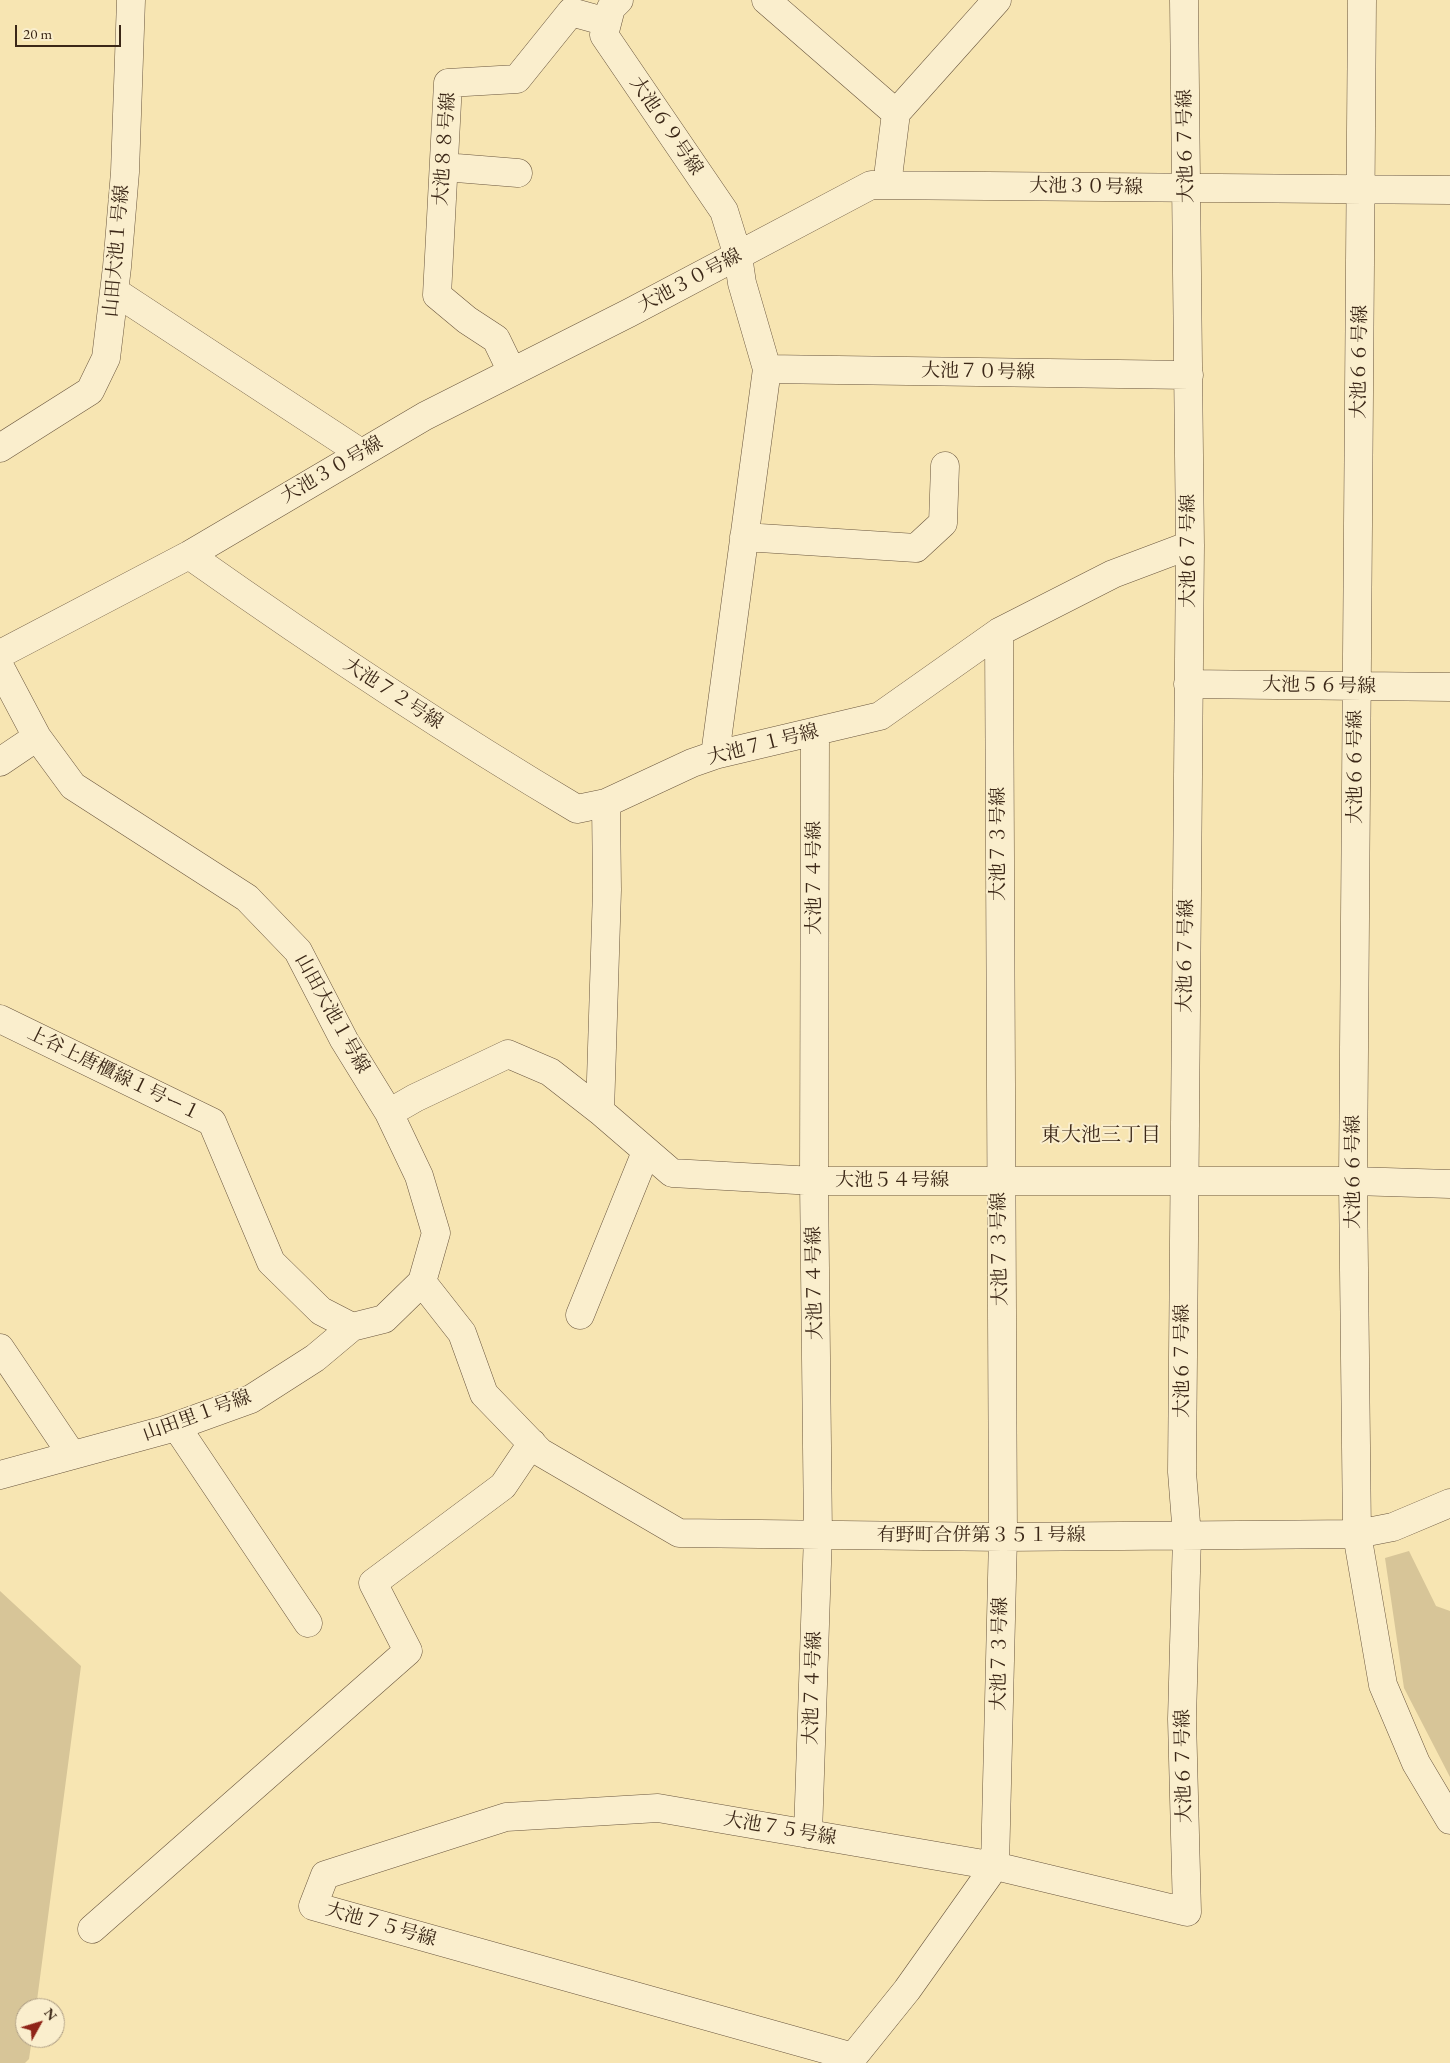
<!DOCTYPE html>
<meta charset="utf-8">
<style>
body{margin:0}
#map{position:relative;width:1450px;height:2063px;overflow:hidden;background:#f7e5b2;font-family:"EB Garamond",serif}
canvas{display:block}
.north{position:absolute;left:15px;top:1998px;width:50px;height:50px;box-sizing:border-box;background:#faeecd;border:1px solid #ae9e84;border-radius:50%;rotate:51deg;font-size:14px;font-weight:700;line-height:20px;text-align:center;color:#3b2717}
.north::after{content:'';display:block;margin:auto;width:18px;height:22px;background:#8f2418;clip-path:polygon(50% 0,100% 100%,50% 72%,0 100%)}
.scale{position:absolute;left:15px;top:25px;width:106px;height:22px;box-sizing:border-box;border:2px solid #3b2717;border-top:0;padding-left:6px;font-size:15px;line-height:18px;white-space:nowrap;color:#3b2717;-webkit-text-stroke:4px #faeecd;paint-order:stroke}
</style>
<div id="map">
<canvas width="1450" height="2063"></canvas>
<div class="north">N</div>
<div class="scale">20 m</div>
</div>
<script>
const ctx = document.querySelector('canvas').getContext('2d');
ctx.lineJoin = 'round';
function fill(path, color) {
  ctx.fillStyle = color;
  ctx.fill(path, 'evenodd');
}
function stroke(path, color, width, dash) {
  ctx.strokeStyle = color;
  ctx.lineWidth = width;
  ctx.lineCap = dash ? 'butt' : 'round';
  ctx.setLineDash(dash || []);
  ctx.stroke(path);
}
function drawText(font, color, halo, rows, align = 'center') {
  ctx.font = font + ' "EB Garamond","Noto Serif JP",serif';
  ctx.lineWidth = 4;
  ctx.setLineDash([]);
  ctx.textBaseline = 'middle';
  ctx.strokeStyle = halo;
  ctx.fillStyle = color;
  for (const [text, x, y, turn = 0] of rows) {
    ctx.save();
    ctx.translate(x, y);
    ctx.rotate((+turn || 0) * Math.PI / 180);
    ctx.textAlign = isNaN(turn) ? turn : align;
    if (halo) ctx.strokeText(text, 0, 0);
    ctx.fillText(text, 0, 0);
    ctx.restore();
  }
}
fill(new Path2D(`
 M1409 1551 1436 1606 1450 1611V1777L1404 1688 1385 1558Z
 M0 1591 81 1666 36 2008H25V2038H32L29 2059 25 2063H0Z`), '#d7c598');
const minor = new Path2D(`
 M619 0 611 8 604 35 724 211 738 256 742 283 767 369
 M766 0 896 113 997 0
 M1362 0 1353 1181 1357 1534 1383 1685 1416 1763 1450 1820
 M444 167 518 173
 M887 185 896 113
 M114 291 361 453
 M512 372 496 339 467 320 437 295 448 83 517 79 571 12 607 22
 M0 448 90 391 106 358 117 267 125 172 131 0
 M744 537 916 548 943 523 945 466
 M189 555C315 644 444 730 577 809L606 803
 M999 632 1003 1537 995 1866 1187 1912 1182 1719 1187 1536 1182 1472 1190 545 1184 0
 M0 654 189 555 425 416 629 313 871 185 1450 190
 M0 667 37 737 73 786 247 898 298 951 344 1040 389 1113 419 1176 436 1233 422 1282 462 1333 484 1394 540 1452 679 1533 1003 1537 1357 1534 1393 1527 1450 1503
 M1188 684 1450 687
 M715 755 767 369 1189 375
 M0 762 37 737
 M0 1019 212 1122 271 1262 321 1311 352 1327
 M600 1111 607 890 606 803 692 763 715 755 880 716 999 632 1113 574 1190 545
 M389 1113 415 1098 508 1054 550 1072 600 1111 672 1173 814 1181H1353L1450 1184
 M580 1315 646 1152
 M0 1348 72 1455
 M176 1426 308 1623
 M0 1475 165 1430 251 1399 315 1358 352 1327 384 1319 422 1282
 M808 1834 818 1534 814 1181 815 732
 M92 1929 408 1651 373 1583 503 1486 532 1443
 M847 2063 853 2057 907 1990 995 1866 658 1808 506 1817 325 1875 313 1906 853 2057`);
stroke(minor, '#6a563e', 29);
stroke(minor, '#faeecd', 28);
drawText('19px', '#3b2717', '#faeecd', [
 ["大池６９号線",666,126,56],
 ["大池６７号線",1186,146,-91],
 ["大池８８号線",445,149,-86],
 ["大池３０号線",1086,187,1],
 ["山田大池１号線",117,251,-85],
 ["大池３０号線",690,281,-28],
 ["大池６６号線",1360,362,-89],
 ["大池７０号線",978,372,1],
 ["大池３０号線",332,470,-30],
 ["大池６７号線",1189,551,-90],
 ["大池５６号線",1319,686,1],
 ["大池７２号線",393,694,33],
 ["大池７１号線",763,745,-14],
 ["大池６６号線",1356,767,-90],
 ["大池７３号線",999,844,-90],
 ["大池７４号線",815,878,-90],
 ["大池６７号線",1186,956,-89],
 ["山田大池１号線",332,1014,61],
 ["上谷上唐櫃線１号ー１",114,1074,26],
 ["大池６６号線",1354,1172,-90],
 ["大池５４号線",892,1181],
 ["大池７３号線",1000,1249,-91],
 ["大池７４号線",815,1283,-91],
 ["大池６７号線",1183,1361,-90],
 ["山田里１号線",197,1416,-20],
 ["有野町合併第３５１号線",981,1536],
 ["大池７３号線",1000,1654,-89],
 ["大池７４号線",813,1688,-88],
 ["大池６７号線",1184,1766,-91],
 ["大池７５号線",780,1829,10],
 ["大池７５号線",381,1925,16]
]);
drawText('20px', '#3b2717', '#faeecd', [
 ["東大池三丁目",1101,1136]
]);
</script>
